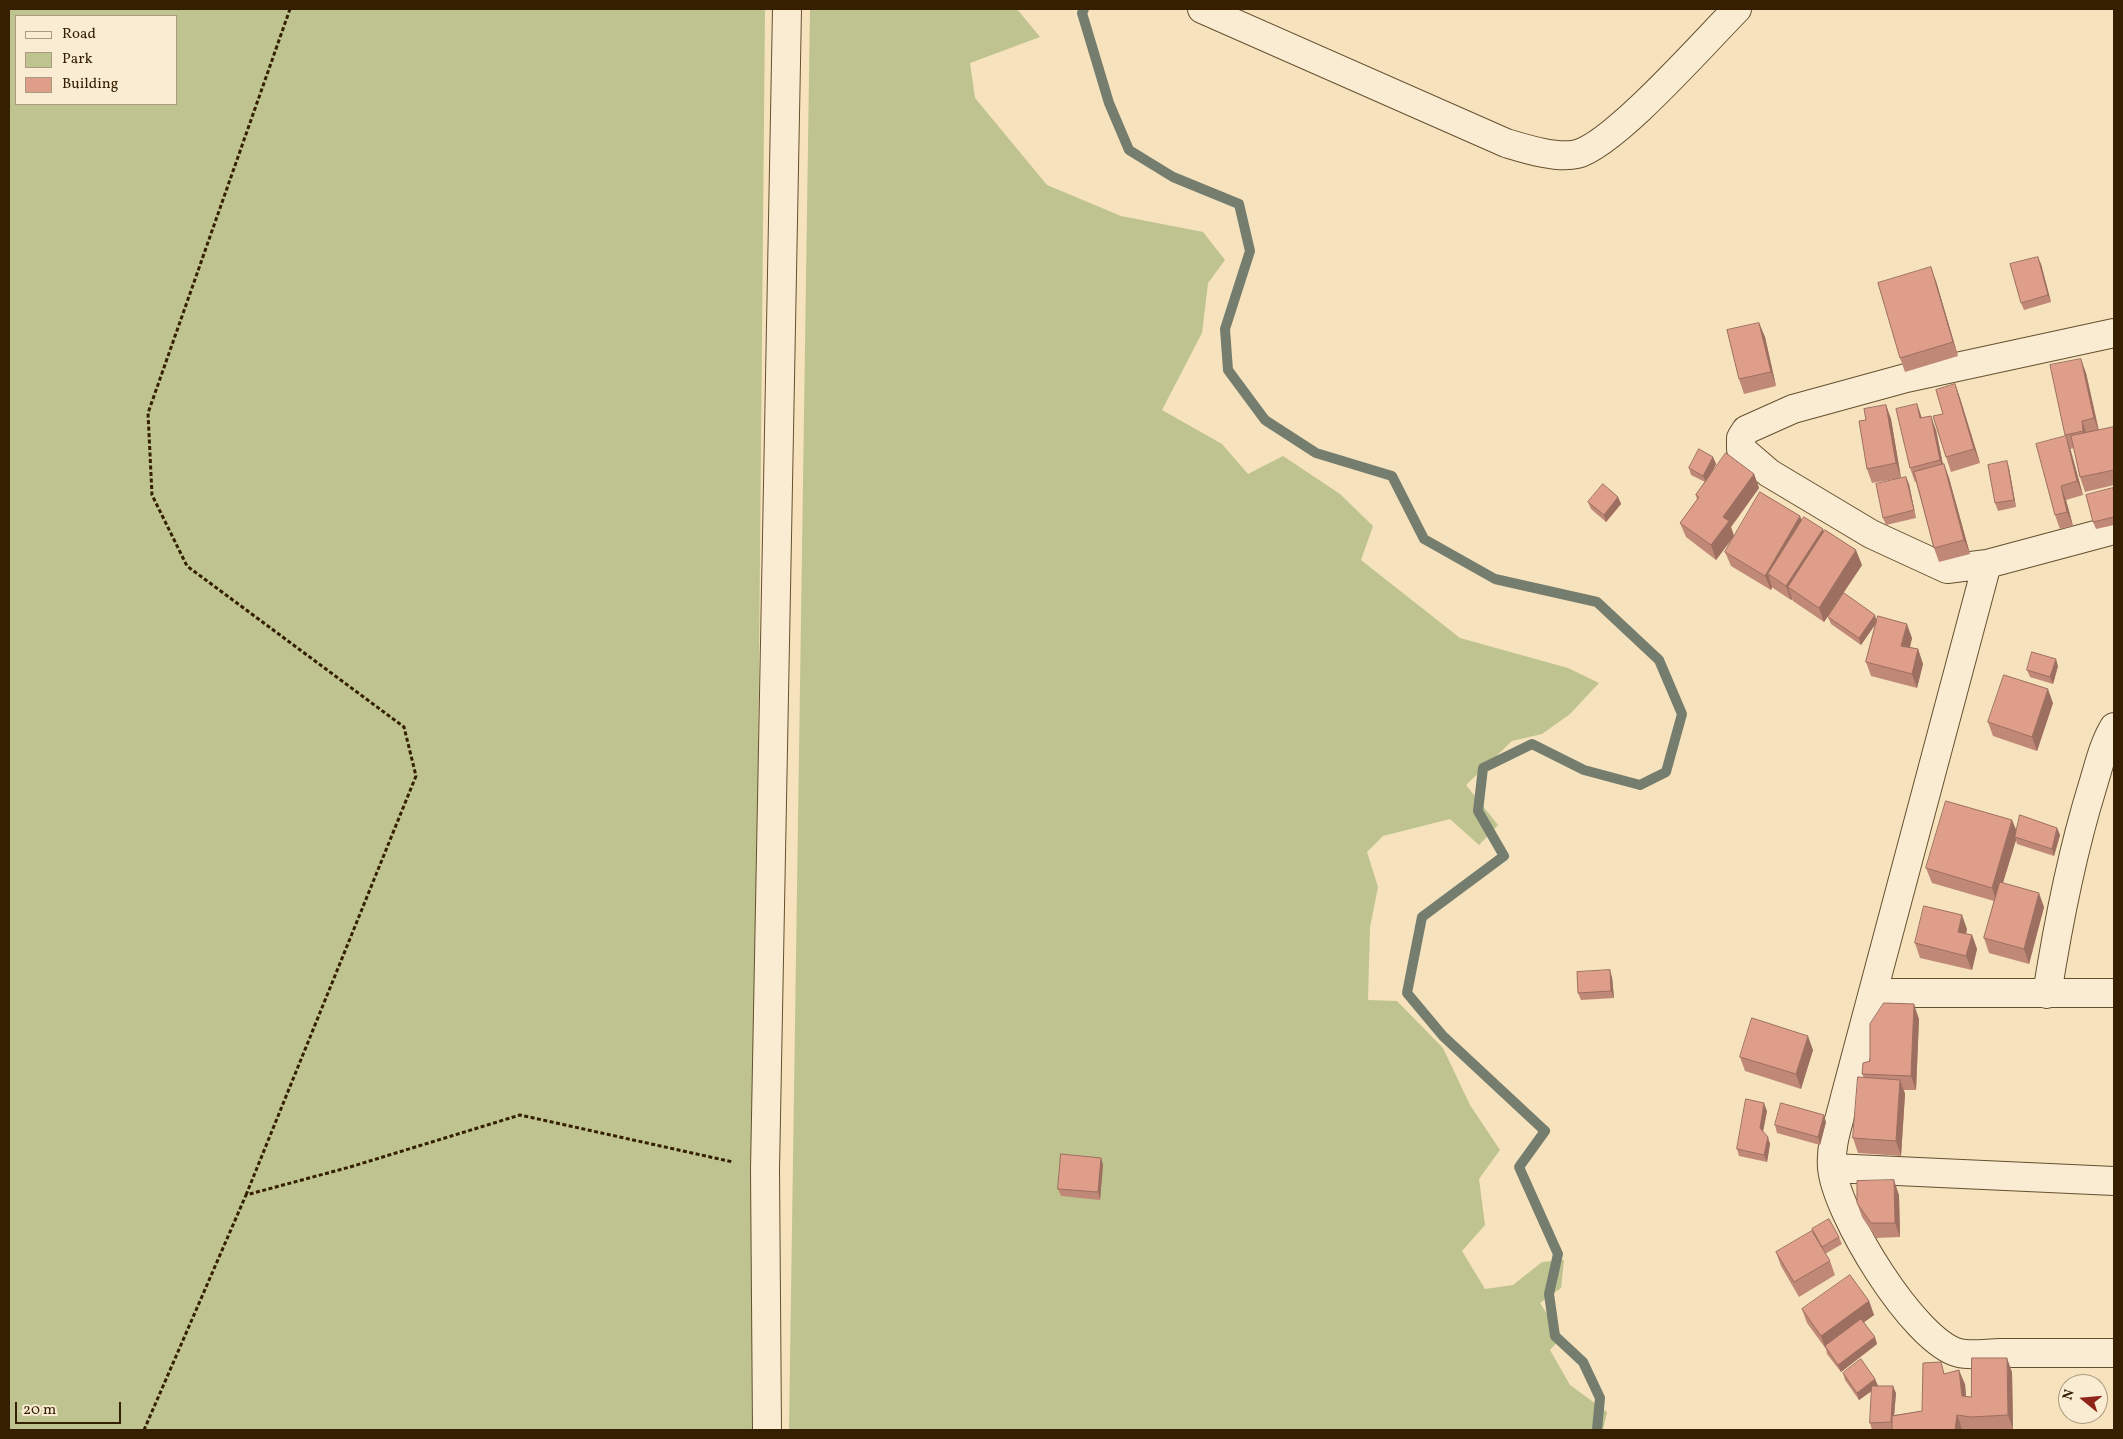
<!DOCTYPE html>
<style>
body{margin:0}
#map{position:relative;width:2123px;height:1439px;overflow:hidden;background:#f6e2bc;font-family:Vollkorn,serif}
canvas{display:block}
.frame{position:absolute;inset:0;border:10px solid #351f00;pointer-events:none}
.legend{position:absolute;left:15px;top:15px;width:162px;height:90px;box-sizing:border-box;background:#f9ecd3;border:1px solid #ab9a7f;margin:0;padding:6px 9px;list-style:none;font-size:15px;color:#351f00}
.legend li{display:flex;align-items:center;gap:10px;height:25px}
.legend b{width:25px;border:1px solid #ab9a7f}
.north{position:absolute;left:2058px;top:1374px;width:50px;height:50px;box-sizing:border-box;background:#f9ecd3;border:1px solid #ab9a7f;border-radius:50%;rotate:287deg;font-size:14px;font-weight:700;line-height:20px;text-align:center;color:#351f00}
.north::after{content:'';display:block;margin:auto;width:18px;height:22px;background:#8f2418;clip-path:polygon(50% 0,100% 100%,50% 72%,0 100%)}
.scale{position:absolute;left:15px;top:1402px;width:106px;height:22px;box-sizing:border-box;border:2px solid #351f00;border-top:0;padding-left:6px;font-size:15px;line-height:18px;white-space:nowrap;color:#351f00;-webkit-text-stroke:4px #f9ecd3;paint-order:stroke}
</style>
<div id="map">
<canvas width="2123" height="1439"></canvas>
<div class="frame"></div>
<ul class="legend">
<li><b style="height:6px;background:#f9ecd3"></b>Road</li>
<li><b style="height:14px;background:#bec38f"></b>Park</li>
<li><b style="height:14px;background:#df9e8a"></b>Building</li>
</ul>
<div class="north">N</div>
<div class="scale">20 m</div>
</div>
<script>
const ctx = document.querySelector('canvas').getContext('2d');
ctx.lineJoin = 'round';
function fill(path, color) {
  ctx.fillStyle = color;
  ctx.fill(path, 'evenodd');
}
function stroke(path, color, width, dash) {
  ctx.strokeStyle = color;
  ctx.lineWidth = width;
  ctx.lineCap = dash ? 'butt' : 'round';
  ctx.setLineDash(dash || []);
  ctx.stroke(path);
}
fill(new Path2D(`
 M9 9H765L752 1430H9ZM16 16H176V104H16Z
 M810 9H1017L1040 37 970 63 975 98 1047 185 1121 216 1203 232 1225 260 1208 283 1202 333 1162 410 1222 444 1248 474 1283 456 1340 494 1373 526 1361 560 1460 638 1568 668 1599 683 1570 714 1542 734 1512 741 1466 785 1498 825 1479 845 1450 819 1383 836 1367 852 1378 887 1370 927 1368 1000 1397 1001 1443 1048 1470 1105 1500 1150 1479 1179 1485 1225 1462 1251 1485 1289 1513 1285 1542 1262 1564 1260 1561 1288 1540 1303 1562 1337 1550 1350 1570 1385 1607 1412 1603 1430H789Z`), '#bec38f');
stroke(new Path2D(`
 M1084 9 1082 13 1109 103 1129 150 1173 177 1239 204 1250 251 1225 329 1228 370 1265 420 1316 453 1392 476 1424 539 1495 579 1597 602 1659 660 1682 714 1666 772 1640 785 1584 770 1532 744 1483 768 1478 811 1504 856 1422 917 1407 993 1443 1036 1545 1131 1519 1167 1558 1254 1549 1294 1555 1336 1583 1362 1600 1398 1597 1430`), '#747d6e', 10);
const minor = new Path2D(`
 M2114 530 1987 564 1845 1097C1840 1119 1830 1144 1832 1167 1835 1212 1914 1342 1959 1353 1971 1356 1988 1353 2000 1353 2038 1353 2076 1353 2114 1353
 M1987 564 1947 569 1871 534 1769 473 1741 449V438L1746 430 1793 409 1906 378 2114 333
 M1874 993H2114
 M2047 994C2058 924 2071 856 2092 788 2098 769 2103 745 2114 727
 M1832 1168 2114 1181`);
const tertiary = new Path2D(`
 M1202 9 1506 143C1526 149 1557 159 1577 154 1615 144 1705 41 1737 9
 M767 1430 765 1169 787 9`);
stroke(minor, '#65502f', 30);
stroke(tertiary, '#65502f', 30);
stroke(new Path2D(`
 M246 1195 416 776 404 727 187 566 152 495 148 413 290 9
 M144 1430 246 1195 350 1167 520 1115 733 1162`), '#351f00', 3, [4, 2.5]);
stroke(minor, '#f9ecd3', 28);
stroke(tertiary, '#f9ecd3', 28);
fill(new Path2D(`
 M2041 264 2051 302 2024 310 2021 303Z
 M1936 281 1958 356 1905 372 1900 358Z
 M1759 323 1765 337 1776 386 1744 394 1739 379Z
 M2086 373 2099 430 2114 427V485L2085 492 2080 477 2074 448 2070 449 2083 495 2066 500 2073 526 2060 529 2055 515 2065 437V435Z
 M1955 384 1960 398 1980 463 1951 472 1946 457 1943 414Z
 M1917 404 1922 418 1936 430 1943 464H1944L1949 478 1970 554 1939 562 1934 548 1916 482H1915L1910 468Z
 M1886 405 1891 419 1901 478 1872 483 1867 469Z
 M1713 457 1716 464 1709 477 1754 474 1759 488 1731 527 1734 536 1716 560 1686 537 1680 523 1697 500 1696 495 1705 482 1691 475 1689 468Z
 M2009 468 2016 507 1998 511 1995 503Z
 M1909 484 1916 518 1886 525 1883 518Z
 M2113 488 2114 492V525L2096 529 2093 522Z
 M1618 497 1621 504 1606 522 1591 509 1588 502Z
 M1800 516 1802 520 1824 532 1862 565 1824 622 1793 601 1792 599 1791 600 1773 588 1772 587 1771 590 1731 566 1725 552Z
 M1828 617 1877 621 1912 638 1910 647 1918 649 1923 664 1917 688 1871 676 1866 662 1876 623 1861 645 1831 624Z
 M2058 666 2053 684 2030 677 2027 670Z
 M2053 703 2037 751 1993 736 1988 722Z
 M2057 828 2060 835 2054 856 2017 844 2016 840 2003 883 2044 907 2029 964 1989 953 1984 938 1994 901 1932 883 1926 868 2016 831Z
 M1967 929 1966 934 1972 935 1977 949 1972 970 1920 958 1915 943Z
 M1612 977 1614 998 1581 1000 1578 993Z
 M1919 1019 1916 1090H1904L1905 1094 1901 1156 1858 1153 1853 1138 1864 1078 1862 1074 1870 1061Z
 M1813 1050 1801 1089 1745 1071 1740 1057Z
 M1767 1111 1763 1132 1770 1144 1767 1162 1739 1156 1737 1149Z
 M1826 1122 1820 1145 1777 1133 1775 1125Z
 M1101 1158 1103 1165 1100 1200 1061 1196 1058 1189Z
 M1899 1195 1900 1237 1876 1238 1862 1217 1857 1203Z
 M1812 1229 1839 1237 1842 1244 1825 1254 1830 1261 1835 1275 1799 1297 1781 1266 1776 1252 1814 1234Z
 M1869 1301 1874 1315 1864 1322 1877 1344 1841 1372 1827 1354 1826 1349 1807 1323 1802 1309Z
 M2012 1372 2013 1429 1989 1430H1971L1962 1429 1872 1430 1870 1423 1872 1391 1859 1400 1845 1380 1843 1373 1875 1379 1878 1386 1896 1393 1894 1415 1922 1411 1946 1374 1965 1384 1966 1397H1971Z`), '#c08877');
fill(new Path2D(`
 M2038 257 2041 264 2051 302 2048 295Z
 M1931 267 1936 281 1958 356 1953 342Z
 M1759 323 1765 337 1776 386 1771 372Z
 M2081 359 2086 373 2099 433 2094 418Z
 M1955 384 1960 398 1980 463 1974 449Z
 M1917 404 1922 419 1920 418Z
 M1886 405 1891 419 1901 478 1896 463Z
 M1931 416 1936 430 1945 475 1940 460Z
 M2082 421 2087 435 2089 445 2083 431Z
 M2066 436 2071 451 2083 495 2077 481Z
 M1713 457 1716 464 1706 483 1703 476Z
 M2007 461 2009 468 2016 507 2014 500Z
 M1944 464 1949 478 1970 554 1964 540Z
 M1754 474 1759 488 1731 527 1734 536 1716 560 1711 545 1723 517Z
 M1906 477 1909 484 1916 518 1914 510Z
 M2061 486 2066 500 2073 526 2067 512Z
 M1618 497 1621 504 1606 522 1604 515Z
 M1800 516 1805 530 1768 574 1772 587 1771 590 1765 576Z
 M1823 529 1828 543 1788 587 1792 599 1791 600 1786 586Z
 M1856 550 1862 565 1824 622 1819 608Z
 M1875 615 1877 622 1861 645 1859 638Z
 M1907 624 1912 638 1907 660 1901 646Z
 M1918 649 1923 664 1917 688 1912 674Z
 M2056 659 2058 666 2053 684 2050 677Z
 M2048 689 2053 703 2037 751 2032 737Z
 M2012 820 2018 834 2015 837 2016 840 1997 902 1992 888Z
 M2057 828 2060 835 2054 856 2052 849Z
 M2039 893 2044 907 2029 964 2024 949Z
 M1962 915 1967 929 1963 946 1958 932Z
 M1972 935 1977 949 1972 970 1966 956Z
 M1610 970 1612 977 1614 998 1611 991Z
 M1914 1004 1919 1019 1916 1090 1911 1076Z
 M1808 1036 1813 1050 1801 1089 1796 1074Z
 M1900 1080 1905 1094 1901 1156 1896 1141Z
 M1764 1103 1767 1111 1762 1136 1760 1128Z
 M1824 1115 1826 1122 1820 1145 1818 1137Z
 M1768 1137 1770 1144 1767 1162 1764 1155Z
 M1101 1158 1103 1165 1100 1200 1098 1192Z
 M1894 1180 1899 1195 1900 1237 1895 1223Z
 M1869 1301 1874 1315 1827 1349 1825 1347 1821 1336Z
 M1875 1337 1877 1344 1841 1372 1838 1365Z
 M2007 1358 2012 1372 2013 1429 2008 1415Z
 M1959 1370 1965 1384 1967 1410 1962 1396Z
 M1875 1379 1878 1386 1859 1400 1857 1393Z
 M1893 1386 1896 1393 1893 1429 1891 1422Z
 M1957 1415 1962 1429V1430H1955Z`), '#9c6f61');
const building = new Path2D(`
 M2038 257 2048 295 2021 303 2010 264Z
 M1931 267 1953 342 1900 358 1878 283Z
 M1759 323 1771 372 1739 379 1727 330Z
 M2081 359 2094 418 2082 421 2083 431 2065 435 2050 365Z
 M1955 384 1974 449 1946 457 1933 416 1943 414 1936 390Z
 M1917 404 1920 418 1931 416 1940 460 1910 468 1896 409Z
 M1886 405 1896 463 1867 469 1859 421 1866 420 1864 409Z
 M2114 427V470L2080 477 2071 436Z
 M2066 436 2077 481 2061 486 2067 512 2055 515 2036 444Z
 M1699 449 1713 457 1703 476 1689 468Z
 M1726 453 1754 474 1723 517 1729 521 1711 545 1680 523 1699 497 1696 495Z
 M2007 461 2014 500 1995 503 1988 465Z
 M1944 464 1964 540 1934 548 1914 472Z
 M1906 477 1914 510 1883 518 1876 484Z
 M1603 484 1618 497 1604 515 1588 502Z
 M2113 488 2114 494V517L2093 522 2086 495Z
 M1760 492 1800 516 1765 576 1725 552Z
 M1804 517 1823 529 1786 586 1768 574Z
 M1825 530 1856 550 1819 608 1788 587Z
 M1844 593 1875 615 1859 638 1828 617Z
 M1878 616 1907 624 1901 646 1918 649 1912 674 1866 662Z
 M2032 652 2056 659 2050 677 2027 670Z
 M2004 675 2048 689 2032 737 1988 722Z
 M1946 801 2012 820 1992 888 1926 868Z
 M2020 815 2057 828 2052 849 2015 837Z
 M2000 882 2039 893 2024 949 1984 938Z
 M1924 906 1962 915 1958 932 1972 935 1966 956 1915 943Z
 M1610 970 1611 991 1578 993 1577 972Z
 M1884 1003 1914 1004 1911 1076 1862 1074 1863 1063 1870 1061V1024Z
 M1752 1018 1808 1036 1796 1074 1740 1057Z
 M1858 1077 1900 1080 1896 1141 1853 1138Z
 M1746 1099 1764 1103 1760 1128 1768 1137 1764 1155 1737 1149Z
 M1781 1103 1824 1115 1818 1137 1775 1125Z
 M1061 1154 1101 1158 1098 1192 1058 1189Z
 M1894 1180 1895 1223H1871L1857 1203V1181Z
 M1829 1219 1839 1237 1822 1247 1812 1229Z
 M1812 1231 1830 1261 1794 1282 1776 1252Z
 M1850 1275 1869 1301 1821 1336 1802 1309Z
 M1861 1319 1875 1337 1838 1365 1825 1346Z
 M1972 1358H2007L2008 1415 1971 1417 1957 1415 1955 1430H1892V1416L1922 1411 1923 1363 1941 1362 1944 1374 1959 1370 1962 1396 1971 1397Z
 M1861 1359 1875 1379 1857 1393 1843 1373Z
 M1872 1386H1893L1891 1422 1870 1423Z`);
fill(building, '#df9e8a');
stroke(building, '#9c6f61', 1);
</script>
